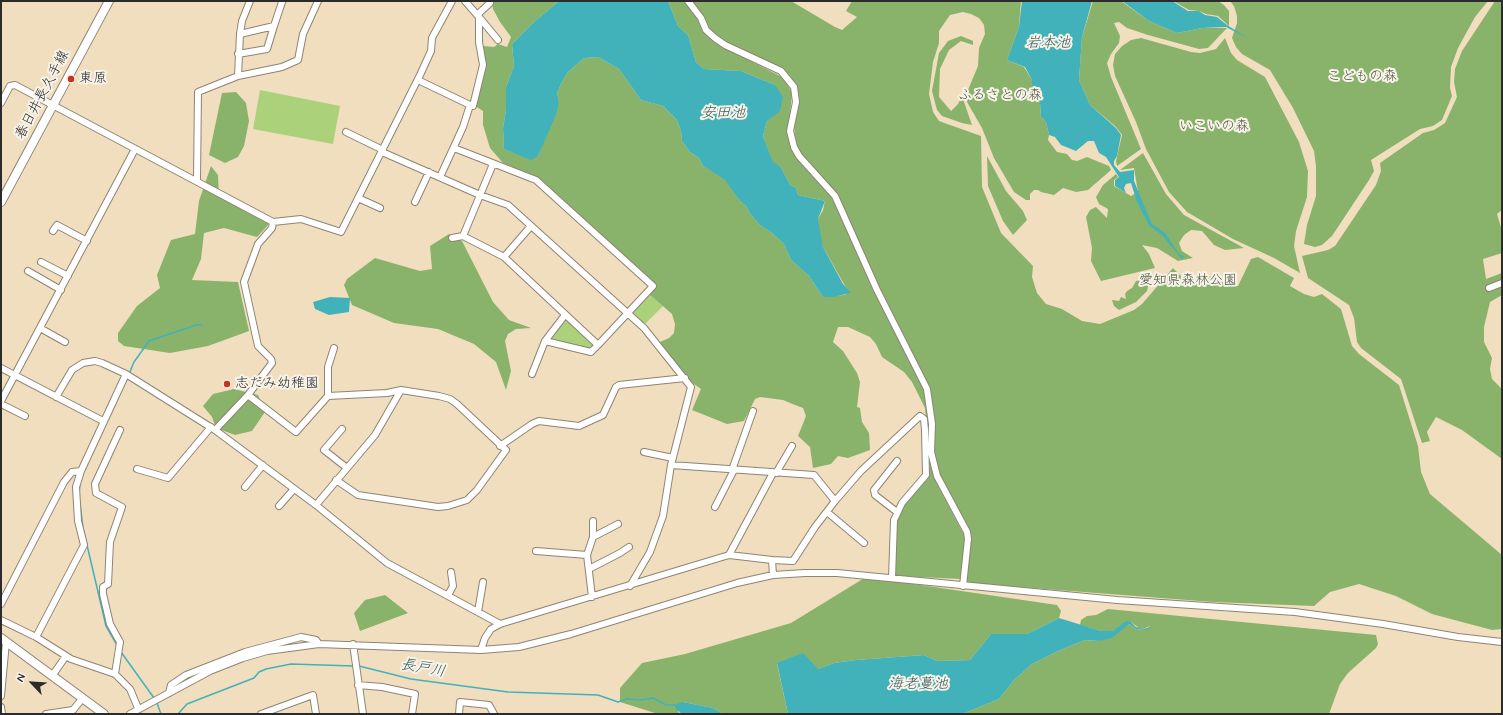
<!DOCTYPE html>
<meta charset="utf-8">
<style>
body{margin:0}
#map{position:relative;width:1503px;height:715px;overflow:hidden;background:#f1debf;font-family:Mynerve,sans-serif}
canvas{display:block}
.frame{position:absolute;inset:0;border:2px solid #2b2b2b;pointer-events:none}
.north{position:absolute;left:12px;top:663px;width:40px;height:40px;-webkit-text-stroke:3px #f7f3e8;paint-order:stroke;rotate:295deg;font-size:11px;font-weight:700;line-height:16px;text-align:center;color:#2b2b2b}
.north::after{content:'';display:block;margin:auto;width:14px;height:18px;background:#2b2b2b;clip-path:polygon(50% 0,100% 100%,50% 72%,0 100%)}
</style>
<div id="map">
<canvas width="1503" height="715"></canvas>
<div class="frame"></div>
<div class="north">N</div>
</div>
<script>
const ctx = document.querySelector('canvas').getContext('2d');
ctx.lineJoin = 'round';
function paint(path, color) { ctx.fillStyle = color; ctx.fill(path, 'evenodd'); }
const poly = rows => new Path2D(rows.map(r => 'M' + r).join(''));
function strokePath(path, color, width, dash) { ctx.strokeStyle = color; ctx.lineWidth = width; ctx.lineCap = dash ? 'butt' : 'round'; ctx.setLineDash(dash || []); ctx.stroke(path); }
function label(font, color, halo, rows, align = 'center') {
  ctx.font = font + ' Mynerve,"Klee One",sans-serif'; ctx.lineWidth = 4; ctx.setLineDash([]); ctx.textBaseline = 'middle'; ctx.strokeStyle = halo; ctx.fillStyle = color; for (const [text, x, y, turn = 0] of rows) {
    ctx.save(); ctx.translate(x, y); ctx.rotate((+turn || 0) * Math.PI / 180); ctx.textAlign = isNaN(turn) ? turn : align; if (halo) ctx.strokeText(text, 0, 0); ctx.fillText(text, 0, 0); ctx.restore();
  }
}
const green = poly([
 [260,90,340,106,333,144,253,129],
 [649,294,663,306,645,324,634,315,633,311],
 [564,321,568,321,594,344,592,348,549,341]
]);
const forest = poly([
 [492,1,559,1,534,22,512,44,514,66,506,87,506,110,503,128,504,149,515,153,538,156,559,101,557,93,561,84,568,72,584,58,598,57,619,69,641,100,663,106,677,120,681,131,682,141,690,152,699,158,703,166,726,180,740,201,746,206,751,215,761,226,772,233,784,244,791,260,809,276,823,297,844,295,849,293,823,247,819,233,818,219,823,210,825,201,798,195,796,188,790,185,781,167,773,163,763,136,767,121,775,113,775,85,741,71,704,69,696,62,688,35,678,26,668,1,685,1,712,39,719,45,784,78,792,93,788,136,790,143,793,150,829,192,844,220,867,274,926,392,930,420,928,443,925,408,912,382,904,372,882,357,876,344,870,337,848,327,838,327,833,342,843,351,857,373,860,382,857,407,860,408,862,422,869,433,870,450,848,458,838,456,831,464,813,468,810,447,798,436,806,416,803,408,795,405,783,400,760,397,755,399,744,421,727,424,692,410,701,389,677,372,666,361,660,351,660,342,669,338,674,333,675,324,672,314,649,294,657,285,537,177,503,163,490,148,483,125,483,111,475,106,485,66,482,49,483,46,494,47,498,44,507,47,511,37,500,22,493,9],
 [691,1,791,1,835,27,842,30,857,17,846,11,852,1,1021,1,1019,27,1007,60,1024,67,1032,80,1032,91,1040,103,1041,117,1046,122,1049,135,1048,140,1057,152,1067,154,1072,160,1077,161,1087,157,1109,166,1111,170,1088,190,1076,192,1063,188,1054,195,1041,192,1038,190,1034,190,1030,194,1030,200,1026,200,1014,192,994,158,982,128,967,102,968,90,978,66,979,48,985,34,984,25,979,18,971,14,963,12,950,15,939,31,939,43,933,62,929,94,933,112,939,121,981,136,982,187,1001,233,1033,266,1032,277,1037,293,1046,304,1062,309,1082,321,1100,324,1134,310,1142,304,1173,268,1183,278,1211,276,1230,286,1238,286,1251,259,1258,257,1294,278,1290,286,1304,294,1314,297,1322,294,1341,309,1352,346,1359,354,1399,385,1418,446,1421,472,1430,494,1502,555,1502,629,1492,630,1432,614,1396,596,1359,584,1330,592,1314,606,1213,602,967,583,967,565,971,536,968,526,944,487,932,451,934,426,929,389,858,243,838,195,801,156,796,144,794,126,797,92,782,69,717,37,710,30],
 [1093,1,1121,1,1149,21,1177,33,1202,28,1227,28,1208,48,1199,49,1148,35,1127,28,1119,22,1114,23,1120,36,1119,43,1111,54,1107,63,1111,77,1141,149,1117,166,1116,161,1122,135,1116,127,1090,105,1079,80,1082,37],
 [1173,1,1218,1,1224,5,1229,11,1229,26,1218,16,1206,14,1199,11,1189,10],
 [1230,1,1488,1,1475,17,1458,48,1451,67,1450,88,1452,96,1442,120,1433,126,1420,129,1371,160,1374,171,1369,180,1332,236,1322,245,1315,247,1304,244,1307,225,1316,196,1316,166,1314,151,1293,108,1270,70,1242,54,1236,47,1232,38,1237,23,1237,16,1234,6],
 [1495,1,1502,1,1502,210,1497,214,1502,231,1502,253,1483,259,1486,279,1502,273,1502,295,1490,302,1484,327,1484,342,1492,358,1490,369,1492,379,1502,389,1502,459,1462,430,1436,417,1427,432,1430,441,1422,443,1401,379,1361,348,1357,342,1354,318,1349,305,1308,278,1302,256,1328,250,1335,246,1376,185,1381,171,1380,163,1423,133,1434,130,1445,123,1457,97,1454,82,1455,69,1462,51],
 [961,36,973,41,973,45,961,41,949,50,940,69,939,97,951,111,958,104,966,88,964,102,972,125,962,123,942,116,937,110,932,91,939,53,948,41],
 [1141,38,1191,52,1200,53,1216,49,1225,38,1231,53,1237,60,1265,77,1299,142,1308,171,1307,197,1296,231,1294,246,1300,273,1274,258,1233,239,1187,212,1169,192,1146,149,1136,122,1115,76,1113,65,1115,54,1122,46,1131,40],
 [236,92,246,103,249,121,244,146,238,157,225,163,209,155,222,93],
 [1143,153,1166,194,1184,215,1244,248,1225,250,1214,245,1202,231,1191,230,1184,235,1179,243,1182,251,1193,258,1178,261,1157,248,1142,245,1149,254,1155,268,1101,281,1091,261,1092,248,1086,217,1090,210,1096,207,1107,218,1108,209,1099,204,1096,197,1103,185,1116,174,1118,177,1114,180,1114,186,1131,196,1138,192,1134,168,1120,170],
 [987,156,1006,191,1023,211,1027,220,1013,235,1003,221,988,186],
 [211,166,218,175,219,197,269,224,257,237,224,228,204,233,201,259,192,280,238,282,249,331,208,346,170,353,124,346,118,341,118,333,137,306,160,288,157,275,171,240,195,234,199,201],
 [449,234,462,241,493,302,509,320,531,328,516,329,508,334,505,341,511,371,506,390,496,362,474,344,438,329,394,323,352,305,344,285,347,279,375,258,420,271,432,269,430,246],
 [1151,274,1147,291,1136,302,1119,310,1114,306,1112,300,1119,301,1121,297,1126,299,1125,294,1127,291,1132,288,1136,281,1147,279],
 [234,389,258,395,265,412,252,431,235,435,216,428,212,417,203,406,213,394],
 [928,459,936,482,964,535,965,545,961,579,896,576,894,571,894,527,899,510,927,478],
 [866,577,1057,605,1061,611,1059,618,1027,634,991,634,970,660,937,661,924,655,856,660,834,663,818,669,777,664,788,714,723,714,713,708,683,702,678,712,682,714,658,714,620,702,620,688,642,663,685,654,791,623],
 [385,595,408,613,360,631,354,613,365,600],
 [1108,609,1376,635,1378,644,1376,648,1348,673,1340,684,1329,714,962,714,999,699,1014,680,1032,664,1058,651,1085,640,1099,641,1129,624,1136,629,1145,630,1150,626,1143,629,1139,628,1131,622,1113,631,1101,631,1080,625,1081,620,1087,616,1096,615]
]);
const water = poly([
 [559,1,668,1,678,26,688,35,696,62,704,69,741,71,775,85,783,97,780,111,767,121,763,136,773,162,781,167,790,185,796,188,798,195,825,201,818,219,823,247,843,284,851,293,833,297,823,297,809,276,791,260,784,244,772,233,761,226,751,215,746,206,740,201,725,180,703,166,699,158,690,152,682,141,681,131,677,120,663,106,641,100,619,69,598,57,584,58,568,72,561,84,557,93,559,101,556,115,538,156,531,160,504,149,503,128,506,110,506,87,514,66,512,44,534,22],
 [1022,1,1092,1,1082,37,1079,80,1090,105,1116,128,1121,135,1117,156,1114,161,1114,165,1120,172,1134,170,1134,181,1148,215,1152,224,1165,233,1179,254,1184,256,1182,259,1162,235,1149,225,1137,202,1131,183,1126,184,1124,188,1126,193,1115,186,1115,180,1119,177,1106,157,1099,153,1094,141,1088,141,1076,151,1061,145,1055,137,1049,135,1046,122,1041,117,1040,103,1032,91,1032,80,1025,67,1007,60,1019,27],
 [1122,1,1172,1,1188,11,1199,11,1205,15,1217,17,1227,25,1249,39,1226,27,1202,28,1177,33,1149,21],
 [330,297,350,298,349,312,329,315,315,309,313,302],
 [1059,618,1101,631,1113,631,1126,621,1131,622,1136,627,1143,629,1155,626,1145,630,1136,629,1129,624,1112,638,1099,641,1085,640,1058,651,1032,664,1014,680,999,699,962,714,788,714,777,663,803,653,818,669,834,663,856,660,924,655,937,661,970,660,991,634,1027,634],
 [683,702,713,708,723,714,682,714,676,709,674,705]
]);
const stream = poly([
 [129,374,134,362,149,341,196,325,202,325],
 [79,495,80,483],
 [80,503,83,528,106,626,117,645],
 [121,652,154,698],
 [359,666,411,679,508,692,598,695,618,702,627,699,641,700,653,698,666,705,674,705],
 [157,703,161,714],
 [178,714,187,704,254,678,259,672,266,669,291,664,353,666]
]);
const minor = poly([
 [688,1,701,18,706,30,715,38,725,45,781,71,794,87,796,102,790,131,794,147,799,156,835,196,877,290,927,389,932,424,931,452,937,476,967,532,968,539,963,586],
 [477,15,490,3,489,1],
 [479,17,498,40],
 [274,26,282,2],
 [238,54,267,49,274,26,240,34],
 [238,76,240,34,242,21,250,1],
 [418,80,470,105],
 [1,103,10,86,15,85,273,222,301,219,341,232,420,75,431,51,432,38,452,1],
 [346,132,383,150],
 [454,148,536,180,653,286,598,345,504,257,463,236,493,164],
 [382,152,480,195,508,205,644,328,691,387,671,465,663,516,650,552,630,586],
 [440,177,463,127,470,105,473,106,483,65,479,42,479,17,465,1],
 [197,180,198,92,238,76,282,67,298,60,303,34,318,1],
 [358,198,380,208],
 [415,202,429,172],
 [53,231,57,225,87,241],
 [452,238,463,236],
 [504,257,531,226],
 [41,262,68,276],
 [28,271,61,290],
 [1489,288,1502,283],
 [40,328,65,342],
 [545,341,591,352,598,345],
 [1,368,103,421],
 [532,374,545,341,565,315],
 [248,395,296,432,328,396,387,393,401,390,439,396,450,399,457,404,506,450,477,490,467,500,448,506,438,507,358,495,336,480],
 [328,396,328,367,334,348],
 [56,397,72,370,83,363,95,361,102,363,126,374],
 [1,401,135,149],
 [1,404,25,416],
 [342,429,324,450,347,468],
 [215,430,248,395,272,363,271,359,258,346,244,282,258,244,272,228,273,222],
 [500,446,532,424,539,421,579,426,603,415,616,387,619,385,685,378],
 [644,452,673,458],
 [671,465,814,475,835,501],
 [137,469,168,478,211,427],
 [732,470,753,411],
 [776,473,792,446],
 [245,487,263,465],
 [316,505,375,435,401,390],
 [279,506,294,489],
 [715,507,734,470],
 [827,512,864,543],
 [897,512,875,495,874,490,897,461],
 [593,537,618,524],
 [536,551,587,555],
 [729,555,773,473],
 [772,560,793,561,815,527,835,501,861,471,920,416,924,419,925,430,926,475,902,503,894,520,892,578],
 [589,569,620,553,629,547],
 [448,595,453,586,451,572],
 [592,597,587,555,593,537,593,521],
 [1,604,64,482,72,472,81,471],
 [478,612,483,582],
 [1,620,36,637,71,659,115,674,130,689,138,708],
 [36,637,84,545,78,521,76,487,81,471,126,374,215,430,316,505,387,563,500,624],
 [353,644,363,714],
 [481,650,485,638,491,629,500,624,729,555,772,560,773,575],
 [115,674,120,642,110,624,103,594,103,587,108,584,110,542,122,507,96,493,95,484,120,430],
 [52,676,66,656],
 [358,685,382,687,415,694,412,714],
 [169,693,171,685,186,675,245,652,301,637,316,640,319,644],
 [1,696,6,642],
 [1,707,2,714],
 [46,714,73,710,82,699],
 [130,714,210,671,243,658,267,651,319,644,481,650,519,647,571,634,737,583,773,575,805,573,837,573,1117,600,1295,612,1383,624,1458,637,1502,642],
 [261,714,313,695,316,714],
 [459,714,460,702,489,705,494,714]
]);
const major = poly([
 [1,202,109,1],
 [1,638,104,714]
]);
const markers = [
 [71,79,4,"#c8321e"],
 [227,384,4,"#c8321e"]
];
const parkNames = [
 ["こどもの森",1362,77],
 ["ふるさとの森",1000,96],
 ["いこいの森",1214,127],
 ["愛知県森林公園",1188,281]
];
const poiNames = [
 ["東原",79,79],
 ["志だみ幼稚園",235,384]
];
const streetNames = [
 ["春日井長久手線",43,95,-62]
];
const waterNames = [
 ["岩本池",1048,44],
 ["安田池",723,114],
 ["長戸川",423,669,10],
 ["海老蔓池",918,685]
];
paint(green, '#acd17b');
paint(forest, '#89b36b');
paint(water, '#41b2b9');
strokePath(stream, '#41b2b9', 1.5);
strokePath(minor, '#8e8475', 8);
strokePath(major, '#8e8475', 10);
strokePath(minor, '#fff', 6);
strokePath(major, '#fff', 8);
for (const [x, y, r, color] of markers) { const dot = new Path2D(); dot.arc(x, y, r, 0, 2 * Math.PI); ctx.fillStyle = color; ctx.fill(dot); strokePath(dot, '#f7f3e8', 1.5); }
label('14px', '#4b543f', '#f7f3e8', parkNames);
label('14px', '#2b2b2b', '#f7f3e8', poiNames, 'left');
label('14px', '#2b2b2b', '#f7f3e8', streetNames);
label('italic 15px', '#335a5d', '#f7f3e8', waterNames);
</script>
